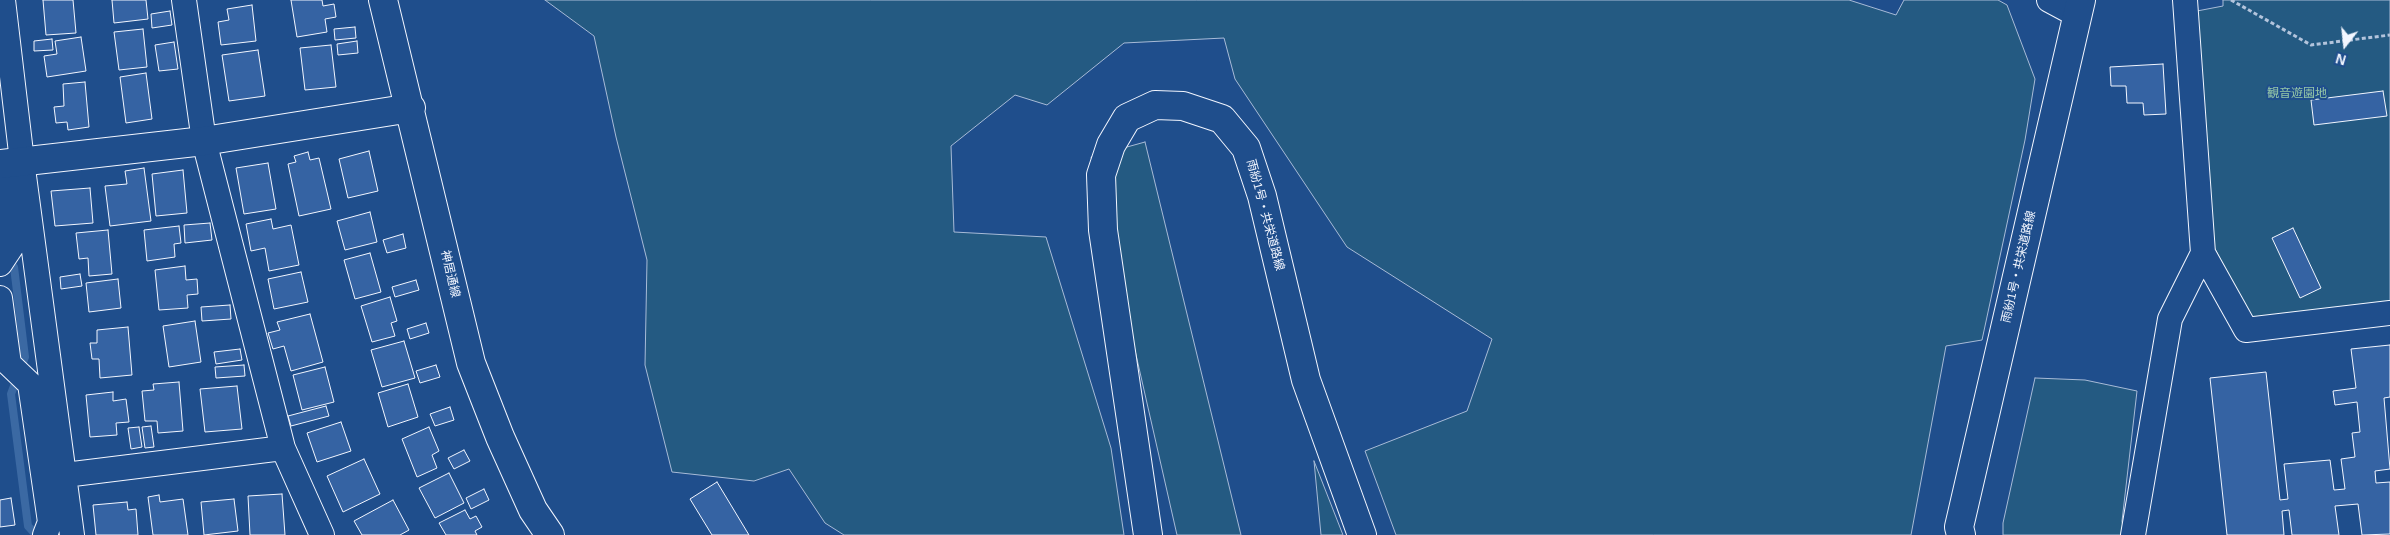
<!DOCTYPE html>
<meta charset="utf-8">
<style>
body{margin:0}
#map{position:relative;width:2390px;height:535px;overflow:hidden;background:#1f4e8c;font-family:Helvetica,sans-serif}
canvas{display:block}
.north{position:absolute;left:2320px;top:20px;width:50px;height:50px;-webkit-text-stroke:4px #1f4e8c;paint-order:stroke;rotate:196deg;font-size:14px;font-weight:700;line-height:20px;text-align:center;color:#f2f6ff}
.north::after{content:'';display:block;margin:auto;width:18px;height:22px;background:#f2f6ff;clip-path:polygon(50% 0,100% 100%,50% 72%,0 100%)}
</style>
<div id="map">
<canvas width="2390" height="535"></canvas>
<div class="north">N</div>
</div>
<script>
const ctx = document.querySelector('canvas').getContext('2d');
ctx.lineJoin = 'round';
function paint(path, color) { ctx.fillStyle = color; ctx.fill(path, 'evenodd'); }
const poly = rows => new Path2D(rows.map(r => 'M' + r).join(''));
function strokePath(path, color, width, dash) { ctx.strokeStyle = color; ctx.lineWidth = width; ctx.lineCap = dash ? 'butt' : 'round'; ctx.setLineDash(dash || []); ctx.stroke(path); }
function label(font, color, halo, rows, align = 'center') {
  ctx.font = font + ' Helvetica,"Noto Sans JP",sans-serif'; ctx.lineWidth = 4; ctx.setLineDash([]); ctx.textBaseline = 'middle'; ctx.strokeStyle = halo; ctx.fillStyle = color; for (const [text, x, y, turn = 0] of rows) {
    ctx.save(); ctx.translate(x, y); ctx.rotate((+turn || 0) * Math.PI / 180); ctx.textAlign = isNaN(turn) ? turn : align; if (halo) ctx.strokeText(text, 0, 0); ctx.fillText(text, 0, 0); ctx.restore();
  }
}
const green = poly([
 [545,0,1849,0,1896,15,1904,0,1998,0,2007,5,2035,79,2025,140,1982,340,1946,346,1911,535,1396,535,1365,451,1467,411,1492,339,1347,247,1235,79,1224,38,1124,43,1047,105,1015,95,951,146,954,232,1046,237,1111,448,1124,535,844,535,825,523,789,469,754,481,672,472,645,365,647,260,616,137,594,36,545,0],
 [2223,0,2390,0,2390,303,2251,320,2214,247,2197,11,2223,6,2223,0],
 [1145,142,1241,535,1177,535,1091,157,1145,142],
 [2035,378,2085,380,2137,391,2122,521,2124,535,2003,535,2003,523,2035,378],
 [1314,461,1343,535,1321,535,1314,461]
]);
const stream = poly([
 [5,260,14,267,25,357,11,394,28,526,36,535]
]);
const building = poly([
 [43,0,73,0,76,33,46,35,43,0],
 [112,0,146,0,148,19,114,23,112,0],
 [291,0,322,0,323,6,334,4,336,17,325,19,327,32,297,37,291,0],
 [252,5,256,41,221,45,218,22,229,20,227,9,252,5],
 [170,11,172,25,152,28,151,14,170,11],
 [355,27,356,38,335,40,334,29,355,27],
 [143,29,147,67,119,70,114,32,143,29],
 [81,37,86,71,47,77,44,56,57,54,55,41,81,37],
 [52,39,53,50,34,51,34,41,52,39],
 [357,41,358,53,338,55,337,44,357,41],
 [174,42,178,69,159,71,155,45,174,42],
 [331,45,336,87,305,90,300,48,331,45],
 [258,50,265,96,229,101,222,55,258,50],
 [2163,64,2166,114,2144,115,2143,103,2127,103,2126,86,2111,86,2110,67,2163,64],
 [146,73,152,119,126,123,120,77,146,73],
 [85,82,89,127,68,130,67,122,56,123,54,107,64,106,63,84,85,82],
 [2383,91,2387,116,2314,125,2311,100,2383,91],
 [369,151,378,191,348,198,339,159,369,151],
 [308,152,310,160,319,158,331,209,299,216,288,164,296,162,294,156,308,152],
 [268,163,276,209,244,214,236,168,268,163],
 [144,168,151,221,110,226,105,186,127,184,125,171,144,168],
 [183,170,187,213,156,216,152,174,183,170],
 [90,188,93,223,55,226,51,191,90,188],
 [370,212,377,242,345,250,337,221,370,212],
 [271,219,273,229,291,225,299,265,269,271,265,248,251,251,246,224,271,219],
 [210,223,212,240,185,243,184,225,210,223],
 [179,226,181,243,174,244,175,257,147,261,144,230,179,226],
 [2293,228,2321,288,2300,298,2272,238,2293,228],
 [108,230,112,274,89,276,88,258,79,259,76,233,108,230],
 [403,234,406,248,387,253,383,240,403,234],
 [370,253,381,292,355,299,344,260,370,253],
 [185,266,186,280,197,279,198,294,187,295,188,308,159,310,155,270,185,266],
 [301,272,308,302,274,309,268,279,301,272],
 [80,274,82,286,61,289,60,277,80,274],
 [118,279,121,308,89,312,86,283,118,279],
 [416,280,419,290,395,297,392,287,416,280],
 [390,297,397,321,391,323,395,336,372,342,361,306,390,297],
 [230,305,231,319,202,321,201,307,230,305],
 [310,314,323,362,291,371,284,346,273,349,268,333,280,330,277,322,310,314],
 [195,321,201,362,169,367,163,326,195,321],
 [426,323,429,333,410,339,407,329,426,323],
 [128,327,132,375,100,378,99,359,92,359,90,343,97,343,97,330,128,327],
 [404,341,415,378,382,387,371,350,404,341],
 [2390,345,2390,397,2384,398,2390,469,2375,471,2376,483,2390,482,2390,534,2362,535,2358,504,2335,506,2339,535,2292,535,2289,510,2282,511,2284,535,2227,535,2210,378,2266,372,2280,500,2288,499,2284,464,2330,460,2334,490,2345,489,2341,459,2355,457,2352,433,2360,432,2357,402,2335,405,2333,391,2356,388,2351,349,2390,345],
 [240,349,242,360,216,364,214,352,240,349],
 [244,365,245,376,216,378,215,367,244,365],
 [436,365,440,377,420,383,416,371,436,365],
 [325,367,334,402,302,410,293,375,325,367],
 [179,382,183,431,158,433,157,421,145,421,142,391,154,390,153,384,179,382],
 [408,384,418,417,388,427,378,393,408,384],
 [237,386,242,429,205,432,200,389,237,386],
 [113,392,113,401,126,399,129,422,116,423,117,435,90,437,86,395,113,392],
 [326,406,329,416,291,426,288,416,326,406],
 [450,407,454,420,435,426,430,414,450,407],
 [341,422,351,451,317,462,307,433,341,422],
 [151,426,154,447,145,448,142,427,151,426],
 [139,427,142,447,131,449,128,428,139,427],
 [429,427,439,451,432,455,437,468,417,477,402,439,429,427],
 [464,450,470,461,454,469,448,458,464,450],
 [364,459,380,494,343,512,327,476,364,459],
 [449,473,464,503,435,518,419,488,449,473],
 [717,482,749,535,712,535,690,499,717,482],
 [484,489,489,500,471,509,466,498,484,489],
 [282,494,285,535,250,535,248,496,282,494],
 [159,495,160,502,183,499,188,535,153,535,148,497,159,495],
 [11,498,15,525,0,527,0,500,11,498],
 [234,499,238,531,204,535,201,502,234,499],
 [393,500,409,530,400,535,362,535,354,521,393,500],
 [127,502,128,510,136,509,138,535,96,535,93,505,127,502],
 [465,510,470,519,476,516,482,527,475,531,477,535,446,535,439,523,465,510]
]);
const path = poly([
 [2231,0,2311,45,2390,35]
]);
const street = poly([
 [3,0,22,161,72,535],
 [184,0,204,141,283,448,322,535],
 [2049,0,2077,15],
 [2185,0,2203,253,2246,330,2390,313],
 [0,175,12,246,0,264],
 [0,298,9,364,30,384,50,522,45,535],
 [65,475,283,448],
 [2133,535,2170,319,2203,253]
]);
const secondary = poly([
 [383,0,471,363,500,437,533,510,550,535],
 [0,164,204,141,411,108],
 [1148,535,1103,230,1101,175,1111,145,1127,118,1155,105,1183,106,1222,119,1246,148,1262,196,1306,380,1362,535],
 [1961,535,1959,527,2081,0]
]);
const parkNames = [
 ["観音遊園地",2297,94]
];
const streetNames = [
 ["雨紛1号・共栄道路線",1265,215,75],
 ["雨紛1号・共栄道路線",2019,267,-77],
 ["神居通線",450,274,77]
];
paint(green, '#245a82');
strokePath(green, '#a8bbd7', 1);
strokePath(stream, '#3b69a3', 8);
paint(building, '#3563a3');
strokePath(building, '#f2f6ff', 1);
strokePath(street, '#f2f6ff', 26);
strokePath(secondary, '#f2f6ff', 30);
strokePath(path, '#b3c4dc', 3, [4, 2.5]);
strokePath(street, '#1f4e8c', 24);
strokePath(secondary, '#1f4e8c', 28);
label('12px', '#97c8a6', '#1f4e8c', parkNames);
label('12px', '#f2f6ff', '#1f4e8c', streetNames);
</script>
